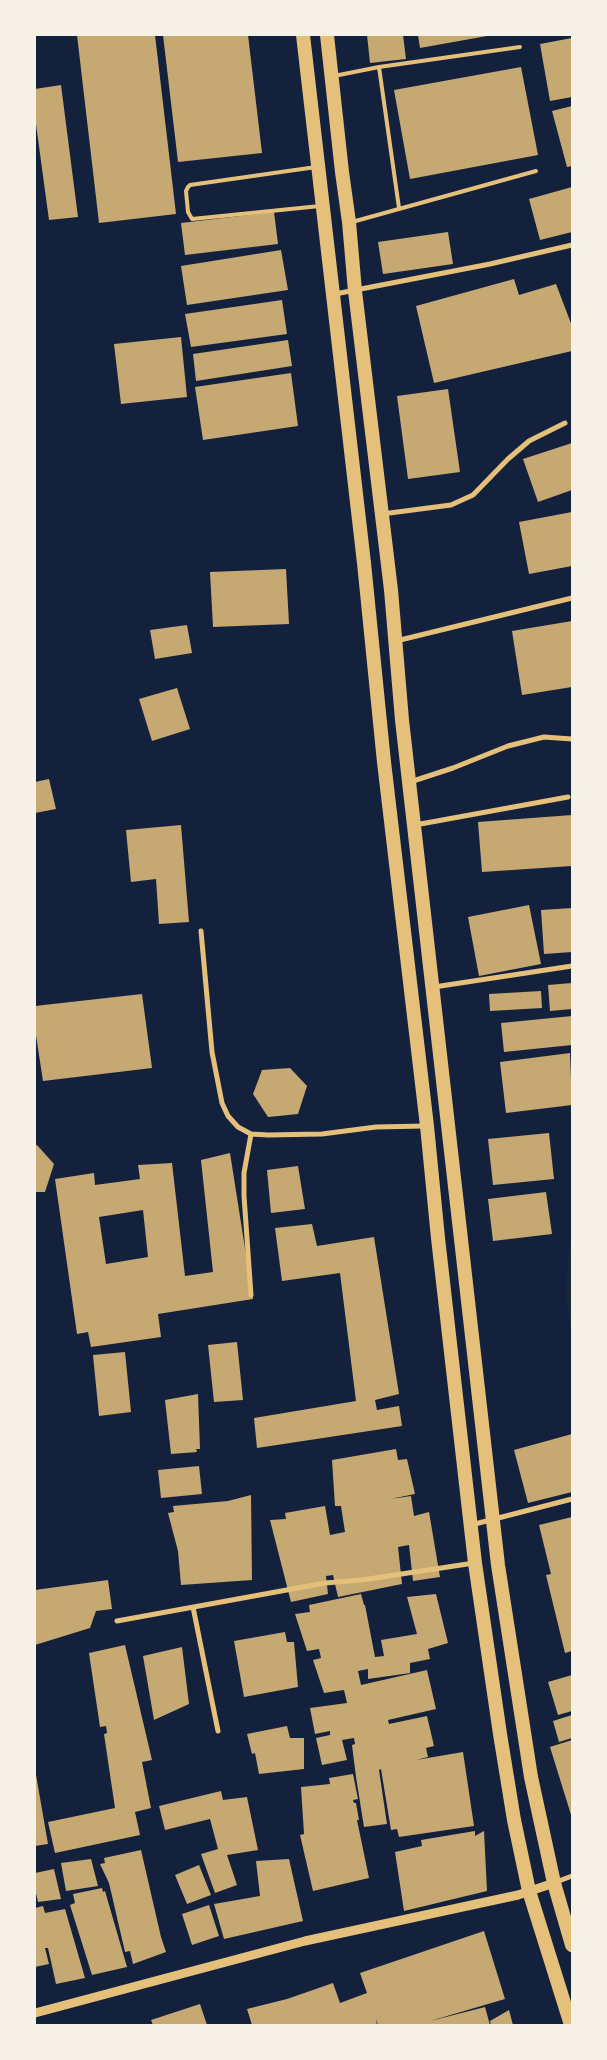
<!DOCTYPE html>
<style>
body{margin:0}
#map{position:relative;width:607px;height:2060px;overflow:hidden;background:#14213d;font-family:Poppins,sans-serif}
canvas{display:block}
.frame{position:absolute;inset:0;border:36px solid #f6f1e7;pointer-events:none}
</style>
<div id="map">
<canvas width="607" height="2060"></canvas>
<div class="frame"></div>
</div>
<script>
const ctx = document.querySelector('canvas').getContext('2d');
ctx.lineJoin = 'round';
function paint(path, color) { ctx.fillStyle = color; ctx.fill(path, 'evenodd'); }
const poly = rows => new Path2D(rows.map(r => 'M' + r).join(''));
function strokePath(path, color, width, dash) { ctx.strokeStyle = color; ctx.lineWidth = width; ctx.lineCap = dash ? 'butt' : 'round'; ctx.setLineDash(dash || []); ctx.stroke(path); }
const green = poly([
 [572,1236,572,1339,566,1297,568,1254]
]);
const building = poly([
 [77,35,155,35,176,214,99,223],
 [163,35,248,35,262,153,178,162],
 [367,35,403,35,406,59,370,63],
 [418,35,486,35,487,36,420,48],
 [572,38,572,97,550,101,540,44],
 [521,67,538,155,410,179,394,90],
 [61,85,78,217,49,220,35,117,35,89],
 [572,106,572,166,567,167,552,111],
 [572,187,572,232,540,240,529,199],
 [274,212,278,244,185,255,181,223],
 [448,232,453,264,383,274,378,242],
 [281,250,288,290,187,305,181,266],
 [514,279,519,295,556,284,572,326,572,351,434,383,416,306],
 [282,300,287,334,191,347,185,314],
 [181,337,187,397,121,404,114,344],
 [288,340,292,366,196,381,193,354],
 [291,373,298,426,203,440,195,387],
 [448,389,460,472,408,479,397,396],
 [572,443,572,490,538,502,523,459],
 [572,512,572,566,529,574,519,522],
 [286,569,289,624,213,627,210,572],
 [572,621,572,687,522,695,512,631],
 [187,625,192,653,155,659,150,630],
 [177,688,190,729,152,741,139,699],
 [49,779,56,809,35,813,35,782],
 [572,815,572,866,482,872,478,822],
 [181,825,189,922,159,924,156,879,131,882,126,830],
 [529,905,541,964,479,976,468,917],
 [572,908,572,952,544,954,541,910],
 [572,983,572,1009,550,1011,548,985],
 [541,991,542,1008,490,1011,489,994],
 [142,994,152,1068,43,1081,35,1029,35,1006],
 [572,1016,572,1045,504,1052,501,1023],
 [570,1053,572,1105,506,1113,500,1062],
 [290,1068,307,1086,298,1114,268,1117,253,1094,262,1070],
 [549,1133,554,1179,493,1185,488,1139],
 [37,1145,54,1164,45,1192,35,1192,35,1146],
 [230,1153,253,1299,158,1314,161,1337,91,1347,88,1332,77,1334,55,1179,94,1173,95,1185,140,1179,138,1165,172,1163,185,1276,213,1272,201,1160],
 [143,1210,148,1257,106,1264,99,1217],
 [298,1166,305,1209,271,1213,267,1170],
 [546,1192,552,1234,493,1241,488,1199],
 [312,1224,317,1246,374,1237,399,1394,375,1400,377,1410,399,1406,402,1426,257,1448,254,1418,356,1401,340,1273,282,1281,275,1228],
 [237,1342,243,1400,214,1402,208,1345],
 [125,1352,131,1412,99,1416,93,1355],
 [198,1394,200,1449,196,1449,197,1452,171,1454,165,1400],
 [572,1434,572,1492,528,1503,514,1450],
 [396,1449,398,1460,407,1459,415,1494,390,1499,411,1496,414,1516,429,1512,440,1577,413,1581,409,1545,398,1547,402,1584,338,1597,333,1575,326,1576,328,1594,291,1602,270,1520,286,1519,285,1513,325,1506,330,1535,345,1532,341,1506,335,1506,332,1460],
 [199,1466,202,1494,161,1498,158,1470],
 [251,1495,252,1580,181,1585,178,1551,168,1513,174,1512,173,1506,228,1501],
 [572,1517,572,1651,565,1653,546,1575,551,1574,539,1525],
 [108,1580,112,1609,96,1611,90,1628,35,1645,35,1590],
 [361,1594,364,1605,365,1605,375,1657,384,1656,381,1640,417,1634,407,1597,436,1594,448,1643,428,1649,430,1659,410,1663,410,1673,368,1679,368,1669,358,1671,361,1685,427,1670,436,1709,388,1720,389,1724,427,1716,434,1746,426,1748,428,1757,416,1760,463,1752,474,1826,399,1837,397,1829,391,1830,381,1769,379,1770,387,1824,364,1827,356,1777,352,1745,355,1744,354,1738,342,1740,347,1760,322,1765,316,1738,330,1735,330,1731,315,1734,310,1708,347,1703,344,1690,324,1693,313,1660,321,1658,319,1649,307,1651,295,1614,310,1612,309,1605],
 [285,1632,287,1642,294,1642,298,1687,244,1697,234,1641],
 [125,1645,152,1760,142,1762,151,1808,135,1812,140,1835,55,1853,48,1822,115,1808,104,1734,107,1733,106,1726,100,1727,89,1653],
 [182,1647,189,1704,154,1720,143,1656],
 [572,1675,572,1711,558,1715,548,1682],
 [572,1715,572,1738,559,1742,553,1721],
 [287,1726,290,1738,304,1738,304,1769,259,1774,255,1753,252,1754,247,1734],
 [572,1740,572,1818,550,1747],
 [35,1769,48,1844,35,1846],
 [353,1774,358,1799,353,1800,354,1803,356,1803,359,1820,357,1820,369,1878,313,1891,300,1835,304,1834,301,1787,330,1784,329,1778],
 [221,1791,223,1800,247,1797,258,1850,227,1855,237,1885,215,1893,201,1854,218,1849,210,1819,165,1830,159,1806],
 [475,1831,475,1836,484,1831,487,1891,404,1911,395,1852,422,1846,421,1840],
 [141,1850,161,1937,166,1952,133,1964,130,1951,125,1952,109,1883,100,1864,105,1863,104,1858],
 [91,1859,98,1886,66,1891,61,1863],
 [289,1859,303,1921,224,1939,214,1904,260,1896,256,1861],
 [199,1865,211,1895,187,1904,175,1875],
 [54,1869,61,1899,38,1902,35,1889,35,1873],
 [102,1888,103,1892,105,1891,127,1967,92,1975,70,1905,75,1903,73,1894],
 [209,1905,219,1936,192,1945,182,1914],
 [43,1906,45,1913,65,1909,85,1978,56,1984,48,1948,45,1948,49,1964,35,1967,35,1908],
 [484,1931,505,1999,430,2021,485,2007,490,2025,378,2025,376,2019,377,2025,252,2025,247,2009,287,1999,333,1983,340,2003,367,1993,360,1973],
 [200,2004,207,2025,153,2025,151,2020],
 [509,2010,513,2025,491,2025,490,2021]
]);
const service = poly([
 [379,67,399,208],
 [334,76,379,67,520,47],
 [316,167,190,185,188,187,186,191,188,212,192,219,320,206],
 [352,222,536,171]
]);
const minor = poly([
 [335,294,490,264,572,245],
 [382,514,451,505,473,495,508,459,529,441,565,423],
 [396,641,572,598],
 [410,782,453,768,508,746,544,737,572,739],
 [415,825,568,797],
 [201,931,212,1052,222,1103,228,1116,238,1127,251,1134,268,1135,322,1134,376,1127,425,1126],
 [434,987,572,966],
 [251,1134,244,1173,244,1196,251,1295],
 [471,1525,572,1499],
 [193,1607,218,1731],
 [117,1621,325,1583,362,1580,474,1563],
 [556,1882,572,1876]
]);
const tertiary = poly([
 [35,2013,305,1941,518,1895,554,1883]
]);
const trunk = poly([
 [303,35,364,563,384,762,427,1126,438,1238,475,1563,500,1734,514,1820,529,1891,571,2025],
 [327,35,342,172,349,222,355,291,391,590,402,720,498,1565,531,1777,554,1883,572,1945]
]);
paint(green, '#1d2539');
paint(building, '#c6a872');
strokePath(service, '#e5c07b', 4);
strokePath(minor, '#e5c07b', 5);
strokePath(tertiary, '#e5c07b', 9);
strokePath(trunk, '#e5c07b', 14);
</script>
